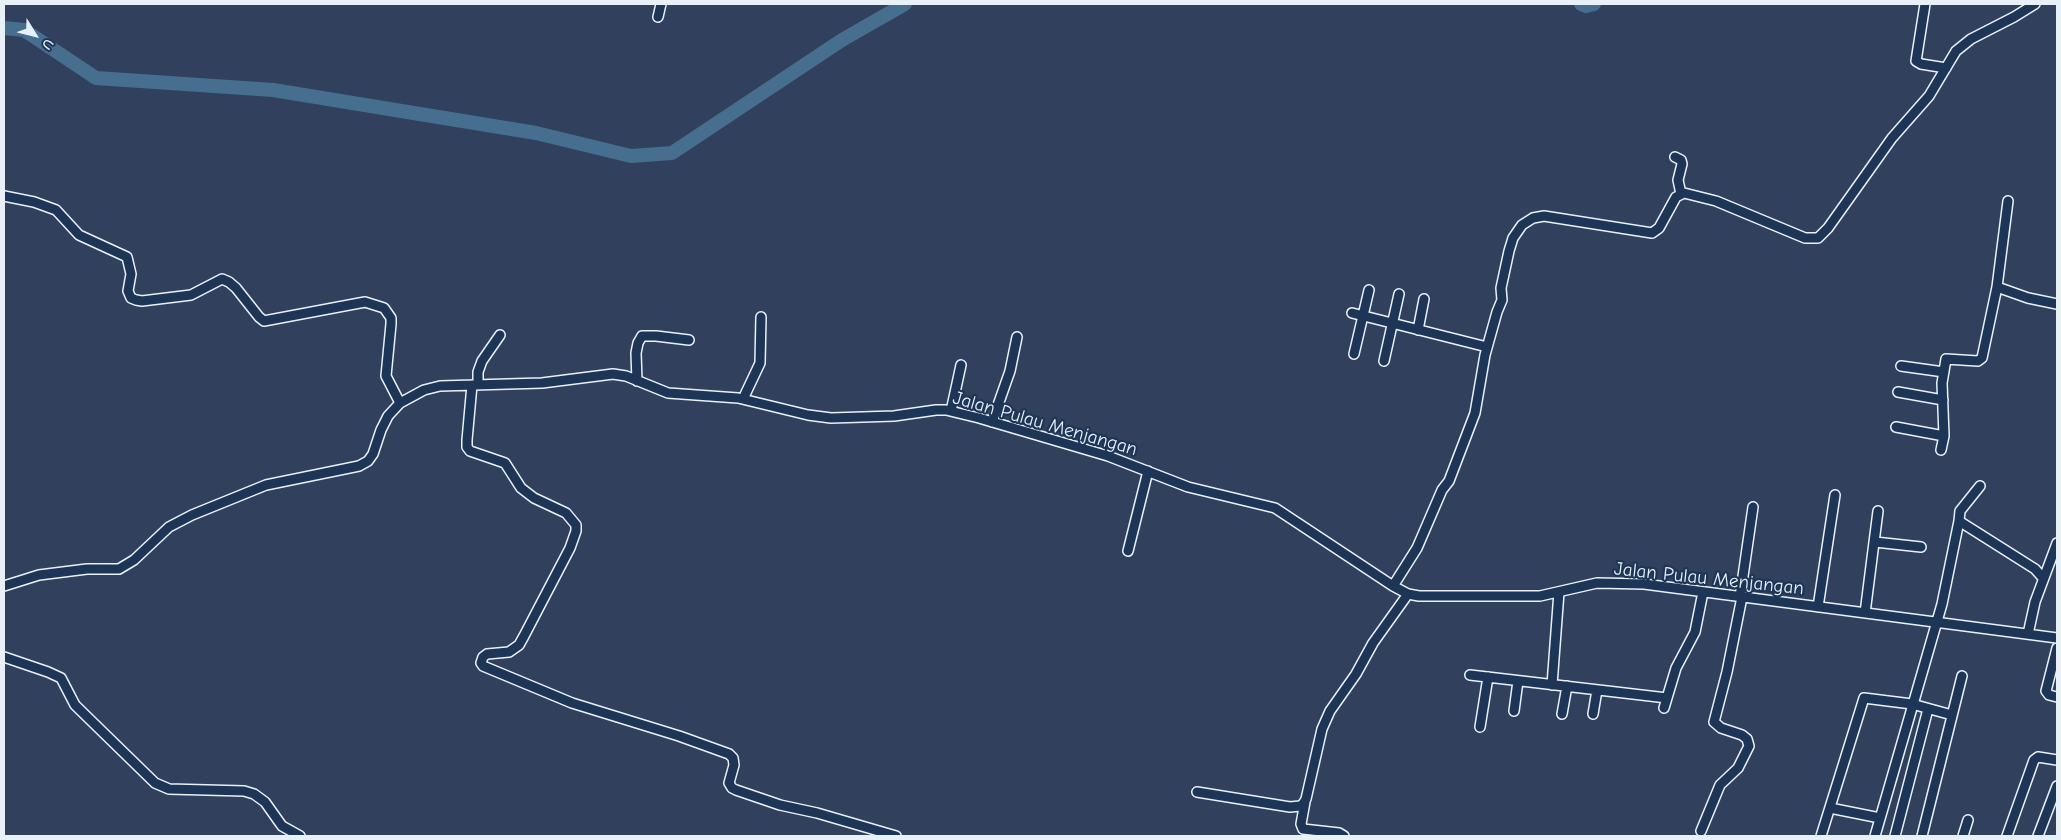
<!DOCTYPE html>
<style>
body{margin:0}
#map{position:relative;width:2061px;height:840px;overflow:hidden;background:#31415d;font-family:"Comic Neue",sans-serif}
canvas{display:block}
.frame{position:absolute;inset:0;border:5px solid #e8f1f8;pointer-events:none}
.north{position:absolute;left:10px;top:10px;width:50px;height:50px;-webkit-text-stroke:4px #1d3557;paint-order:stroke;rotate:126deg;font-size:14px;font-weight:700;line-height:20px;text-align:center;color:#e8f1f8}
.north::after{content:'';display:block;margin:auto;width:18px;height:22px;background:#e8f1f8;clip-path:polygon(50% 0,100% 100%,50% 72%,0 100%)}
</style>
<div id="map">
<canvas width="2061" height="840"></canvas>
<div class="frame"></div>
<div class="north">U</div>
</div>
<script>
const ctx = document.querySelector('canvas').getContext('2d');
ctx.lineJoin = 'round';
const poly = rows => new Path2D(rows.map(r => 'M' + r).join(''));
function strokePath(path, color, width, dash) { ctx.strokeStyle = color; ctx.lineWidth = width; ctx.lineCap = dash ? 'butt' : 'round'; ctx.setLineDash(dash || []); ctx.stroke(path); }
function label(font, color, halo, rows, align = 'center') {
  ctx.font = font + ' "Comic Neue",sans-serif'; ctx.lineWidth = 4.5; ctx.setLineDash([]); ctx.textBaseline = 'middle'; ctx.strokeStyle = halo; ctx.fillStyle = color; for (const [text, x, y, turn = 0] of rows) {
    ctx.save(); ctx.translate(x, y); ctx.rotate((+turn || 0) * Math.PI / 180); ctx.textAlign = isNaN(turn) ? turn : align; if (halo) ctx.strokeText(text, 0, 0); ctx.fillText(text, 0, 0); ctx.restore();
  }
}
const river = poly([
 [1581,4,1586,6,1594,4],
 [4,28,24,30,96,78,273,90,536,133,631,156,672,153,842,40,905,4]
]);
const minor = poly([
 [1925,4,1916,61,1921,64,1946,68],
 [658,17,661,4],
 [1675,157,1681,160,1682,164,1678,180,1681,194],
 [4,196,34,202,56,210,79,235,127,257,131,274,128,291,131,298,136,300,142,301,191,295,222,279,229,282,236,288,259,317,264,321,365,302,384,308,391,318,391,324,386,376,400,403],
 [1997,287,2028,298,2057,304],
 [1352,313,1487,347],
 [1418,330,1424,299],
 [1354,354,1369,290],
 [1384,361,1399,294],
 [1901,366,1944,372],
 [637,381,636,353,638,343,642,336,656,336,689,340],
 [472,385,467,440,467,447,470,451,505,463,521,488,534,498,566,513,576,525,576,531,570,548,524,636,519,645,509,652,487,654,483,657,481,663,483,666,572,703,679,736,729,754,733,758,734,765,729,783,732,788,736,790,780,805,817,813,896,836],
 [478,385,478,372,482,361,500,335],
 [1898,392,1943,400],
 [743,399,760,363,761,317],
 [951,411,961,365],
 [992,422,1010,371,1017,337],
 [1896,427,1944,436],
 [1941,450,1944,436,1942,383,1946,359,1978,361,1982,358,1997,287,2008,201],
 [1980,486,1960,511,1959,521,2035,569,2043,578],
 [1875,542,1921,547],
 [1128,551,1148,471],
 [4,586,39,575,87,569,119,569,134,560,169,527,192,515,266,485,359,466,368,461,373,454,381,430,388,416,400,403,424,390,440,386,542,383,613,374,626,376,668,393,738,398,808,415,831,418,894,416,936,410,946,410,979,418,1108,456,1188,487,1275,508,1393,586,1408,594,1419,596,1540,596,1597,583,1644,584,2057,638],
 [1393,586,1417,548,1442,490,1449,481,1475,413,1485,355,1497,312,1502,300,1501,288,1509,251,1513,238,1522,225,1533,218,1544,216,1652,233,1659,228,1676,197,1684,193,1716,201,1805,238,1818,238,1828,228,1892,138,1929,96,1956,51,1971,39,2014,17,2035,4],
 [1740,597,1753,507],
 [1818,607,1835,495],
 [1865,613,1878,511],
 [2028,634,2035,602,2057,543],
 [2057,648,2046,691,2049,695,2057,697],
 [4,657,48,672,61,678,75,705,155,783,169,789,244,791,254,794,265,802,282,826,300,836],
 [1470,675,1667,698],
 [1552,685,1559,592],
 [1664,708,1676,668,1695,632,1703,592],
 [1514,711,1518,681],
 [1562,714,1567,686],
 [1593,714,1597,690],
 [1480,727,1488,677],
 [1197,792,1290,807,1300,806,1303,804,1306,799,1322,729,1330,711,1356,674,1373,643,1408,594],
 [1305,802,1301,824,1303,829,1339,833,1344,836],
 [1830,808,1880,818],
 [1701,831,1720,785,1738,768,1749,746,1747,739,1742,735,1721,728,1714,722,1727,672,1742,597],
 [1821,836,1864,698,1912,704,1952,715],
 [1875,836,1942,604,1959,521],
 [1895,836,1928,709],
 [1922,836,1962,676],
 [1963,836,1968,820],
 [2007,836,2034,760,2038,757,2057,760],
 [2038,836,2057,786]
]);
const streetNames = [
 ["Jalan Pulau Menjangan",1045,424,16],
 ["Jalan Pulau Menjangan",1709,579,6]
];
strokePath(river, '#466e8e', 14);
strokePath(minor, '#e8f1f8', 12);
strokePath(minor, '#1d3557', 9);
label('19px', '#e8f1f8', '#1d3557', streetNames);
</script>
